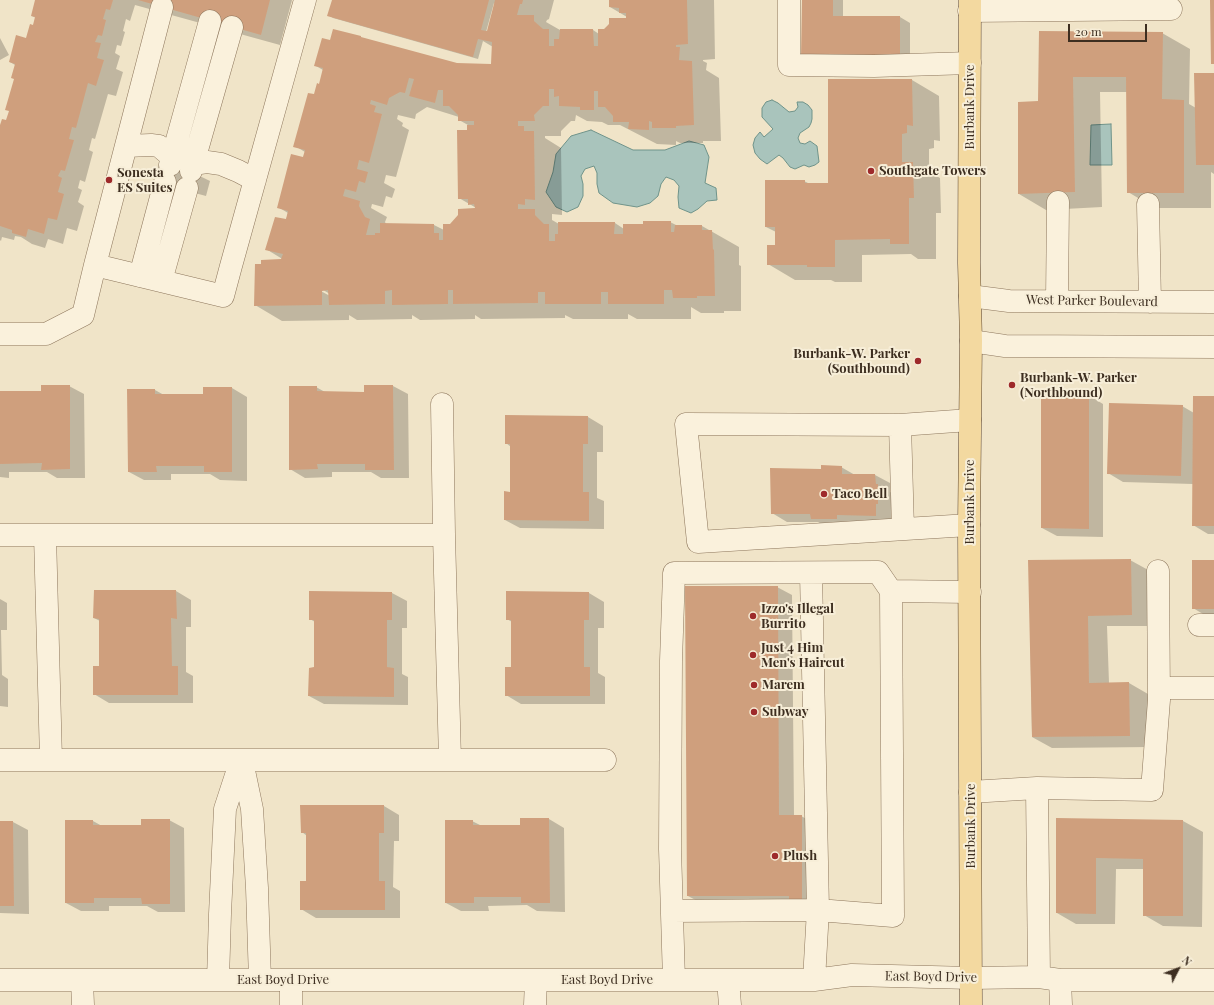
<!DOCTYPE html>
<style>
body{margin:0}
#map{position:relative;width:1214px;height:1005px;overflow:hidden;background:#f0e4c8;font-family:"Playfair Display",serif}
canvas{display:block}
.north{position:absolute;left:1158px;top:949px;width:40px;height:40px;-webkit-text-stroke:3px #f7eed8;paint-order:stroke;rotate:48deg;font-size:11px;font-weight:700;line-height:16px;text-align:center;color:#3d2e20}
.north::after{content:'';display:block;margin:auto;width:14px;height:18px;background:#3d2e20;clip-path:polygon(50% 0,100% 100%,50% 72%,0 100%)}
.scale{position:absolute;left:1068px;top:24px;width:79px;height:18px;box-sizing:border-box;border:2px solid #3d2e20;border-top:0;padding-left:5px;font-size:12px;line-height:14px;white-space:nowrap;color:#3d2e20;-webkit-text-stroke:3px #f7eed8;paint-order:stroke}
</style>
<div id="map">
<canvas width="1214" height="1005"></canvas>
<div class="north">N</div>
<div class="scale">20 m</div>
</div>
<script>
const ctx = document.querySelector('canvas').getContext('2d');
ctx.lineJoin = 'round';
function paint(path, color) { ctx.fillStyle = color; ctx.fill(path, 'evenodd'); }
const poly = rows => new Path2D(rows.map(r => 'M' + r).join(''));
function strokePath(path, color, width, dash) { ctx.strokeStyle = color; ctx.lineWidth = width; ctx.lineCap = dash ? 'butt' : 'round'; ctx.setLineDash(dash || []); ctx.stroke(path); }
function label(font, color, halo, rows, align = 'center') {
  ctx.font = font + ' "Playfair Display",serif'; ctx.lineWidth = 4; ctx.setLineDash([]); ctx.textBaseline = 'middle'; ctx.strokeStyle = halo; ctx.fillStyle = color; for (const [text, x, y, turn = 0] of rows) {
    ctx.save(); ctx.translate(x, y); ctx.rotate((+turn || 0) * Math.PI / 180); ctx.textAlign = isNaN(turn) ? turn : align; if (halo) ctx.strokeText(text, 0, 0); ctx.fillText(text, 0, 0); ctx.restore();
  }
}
const water = poly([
 [772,100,778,103,789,112,795,111,798,107,797,102,803,102,808,105,812,110,812,119,811,123,809,127,800,133,798,138,800,143,805,144,810,141,817,146,819,162,815,165,809,167,804,165,795,169,790,167,783,158,779,155,767,164,760,159,755,153,753,145,755,138,760,132,764,137,773,129,762,117,762,108,766,102,772,100],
 [1111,124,1112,165,1090,165,1091,125,1111,124],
 [591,130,633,150,665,150,689,141,704,145,709,157,705,183,716,188,717,200,707,201,698,209,691,213,679,208,678,197,679,186,674,180,666,177,661,184,658,196,650,203,637,207,613,203,599,193,597,184,597,173,594,166,585,169,581,176,583,184,583,196,578,207,567,212,556,207,546,192,553,172,556,154,571,136,591,130]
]);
const shadow = poly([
 [36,0,292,0,280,45,135,5,130,21,126,19,123,31,125,32,121,46,117,45,115,53,120,56,116,69,123,72,116,96,108,94,95,139,92,138,89,150,93,152,85,182,80,180,78,188,82,190,78,202,84,206,77,231,67,228,63,244,48,239,45,248,32,244,21,237,15,236,14,240,2,237,1,241,0,240,0,129,6,122,10,111,15,80,15,65,10,62,27,39,33,26,36,18,32,16],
 [333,0,554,0,549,19,547,20,546,22,560,30,593,30,599,34,627,19,627,17,610,7,610,0,714,0,715,59,703,60,703,61,707,63,706,70,719,78,721,141,703,141,703,143,680,143,676,141,676,145,657,144,620,125,608,125,602,122,587,121,576,115,575,121,571,121,561,131,561,136,545,136,545,138,561,148,562,215,552,214,552,220,559,224,615,223,624,229,670,222,678,226,702,226,739,247,739,265,741,266,741,311,724,311,724,313,701,313,691,307,691,319,637,319,628,314,628,319,573,319,565,315,565,318,481,319,475,315,475,319,420,320,412,315,412,319,357,320,349,315,349,320,282,321,255,305,284,260,266,249,286,220,288,213,278,207,303,158,305,152,295,146,320,85,323,70,316,66,331,41,366,40,457,64,492,65,493,47,483,41,478,59,333,18,329,15],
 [494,3,496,3,488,32,486,32],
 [427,107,459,117,459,120,468,125,468,131,459,198,478,209,450,225,444,230,434,225,386,224,385,222,387,217,371,208,372,204,383,207,386,196,392,198,395,189,384,183,386,175,396,177,409,130,402,126,403,123,397,119,398,115,415,119,416,114],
 [318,287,330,294,330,296,317,289],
 [803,0,843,0,843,17,900,17,910,23,910,62],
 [1040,32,1162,33,1190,49,1189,104,1196,108,1214,74,1214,174,1211,172,1211,208,1155,208,1128,192,1127,92,1100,92,1102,207,1046,210,1019,194,1039,102],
 [0,38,9,55,0,60],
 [829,80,912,80,939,96,940,141,934,140,934,148,929,149,929,172,940,178,941,213,936,213,936,259,918,259,911,254,862,255,862,282,835,282,831,280,795,280,768,264,776,246,776,232,766,227,804,181,810,184,829,184],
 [159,164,176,168,177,165,210,181,206,196,165,185,155,179],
 [69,386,84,394,85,478,57,478,47,472,9,472,9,478,0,477,0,391,42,392],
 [365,386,393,386,408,394,409,478,381,478,371,472,332,472,332,477,305,478,290,469,316,387,325,392,365,393],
 [232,388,247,397,247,481,220,480,210,474,171,474,171,480,144,480,129,472,128,390,155,390,164,395,204,395],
 [1088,395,1103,404,1103,537,1057,536,1042,528],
 [1214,397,1214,534,1208,534,1193,525,1193,484,1123,482,1108,473,1182,406,1194,413],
 [588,417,603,426,603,452,597,452,597,498,604,501,604,529,520,528,505,520,511,493,511,447,506,443],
 [841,467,855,475,875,475,890,483,890,492,893,493,893,512,891,512,891,524,827,527,818,522,787,522,772,513,822,470],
 [1130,560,1150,571,1151,626,1107,626,1109,683,1129,683,1148,694,1150,747,1052,748,1032,737,1029,561],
 [1214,561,1214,617,1208,617,1193,608],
 [777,587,792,595,794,816,801,816,816,824,817,910,703,904,688,896],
 [95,591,176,591,191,600,191,627,186,627,186,672,193,676,193,703,109,703,94,694,100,667,100,621,94,618],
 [392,593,407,601,407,628,402,628,402,674,408,677,408,705,324,704,309,696,315,668,315,622,310,619],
 [589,593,604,602,604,628,598,628,598,673,605,677,605,704,521,704,506,695,512,668,512,622,507,619],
 [0,599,7,603,7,630,1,630,2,675,8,679,8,707,0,706],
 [384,806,399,815,399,841,394,841,393,887,400,891,400,918,316,918,301,909,307,882,307,836,302,832],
 [549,819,564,828,565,912,537,911,527,905,488,906,489,911,461,911,446,903,472,821,482,826,521,826],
 [1057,819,1183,821,1203,832,1202,927,1163,926,1144,915,1144,869,1116,869,1115,924,1076,924,1057,913],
 [169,820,184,828,185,912,158,912,147,906,109,906,109,911,81,911,66,903,93,821,102,826,142,826],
 [0,822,13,822,28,830,29,914,0,913]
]);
const building = poly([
 [35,0,113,0,110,10,106,9,103,19,106,20,102,36,98,35,95,42,101,43,97,58,104,60,96,86,88,83,76,128,72,127,69,139,74,140,65,171,61,170,58,176,62,178,58,192,64,194,57,220,48,218,44,234,28,229,26,237,12,233,12,230,0,226,0,125,2,119,6,120,9,111,5,110,14,79,11,78,15,64,9,62,16,35,26,38,30,24,33,25,35,17,31,16],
 [138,0,270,0,261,35],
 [332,0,489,0,481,30,487,31,495,0,523,0,522,4,520,4,517,15,534,15,534,21,543,29,549,29,549,46,554,46,554,39,559,39,560,29,593,29,594,46,598,46,598,29,604,29,609,24,609,18,626,18,626,13,619,13,619,8,609,7,609,0,687,0,688,44,676,45,676,47,680,47,679,60,692,61,694,125,676,126,676,128,652,128,652,122,649,121,649,130,628,129,629,122,613,122,613,116,605,107,598,107,598,91,594,91,594,110,580,110,580,107,559,106,559,96,554,97,554,89,549,89,549,106,543,106,534,115,535,121,518,121,518,126,524,126,524,131,534,131,535,200,525,199,525,205,518,204,518,209,535,209,535,215,544,224,549,224,549,241,555,241,555,234,558,234,558,222,615,222,614,234,623,234,623,224,643,224,643,221,671,221,671,232,674,232,675,225,702,225,702,230,712,230,713,250,714,249,715,296,697,296,697,298,673,298,672,290,664,290,664,304,608,304,608,292,601,292,601,304,545,304,545,292,538,292,538,303,453,304,453,290,448,290,448,304,392,305,392,290,385,291,385,304,329,305,328,290,322,291,322,305,254,306,255,264,261,264,261,260,281,259,283,254,265,250,275,217,286,219,288,211,277,208,291,154,303,157,305,150,293,147,308,93,314,94,317,83,319,84,323,68,314,66,322,38,330,40,333,29,361,36,361,37,457,63,491,64,492,42,478,39,473,57,327,16],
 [409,78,414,79,409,96,435,103,438,90,443,90,443,106,449,106,458,115,458,121,474,121,474,125,467,125,467,130,457,130,458,199,468,199,468,205,474,204,475,208,458,209,458,215,450,224,443,224,443,240,439,240,439,233,434,233,434,224,380,223,380,233,375,233,375,235,366,235,370,219,365,217,359,206,360,201,343,196,345,189,356,192,359,181,365,183,368,172,357,169,359,160,369,163,382,114,374,112,376,106,370,104,371,100,387,105,389,98,400,92,405,93],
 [802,0,833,0,833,16,900,16,900,57,801,57],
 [1210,0,1214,0,1214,64,1211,64],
 [1039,31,1163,32,1162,99,1184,100,1184,193,1127,193,1126,77,1073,77,1075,192,1018,194,1018,102,1038,101],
 [1194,73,1214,73,1214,165,1196,165],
 [828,79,912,79,913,126,907,125,907,133,902,134,902,162,913,162,914,198,909,198,909,244,890,244,890,239,835,240,835,267,807,267,807,265,767,265,767,245,775,245,775,227,765,227,765,180,805,180,805,183,828,183],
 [41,385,70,385,70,469,41,470,42,463,0,464,0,391,41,391],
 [364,385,393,385,394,470,365,470,365,464,317,464,318,469,289,470,289,386,317,386,317,391,364,392],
 [203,387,232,387,232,472,204,472,204,466,156,466,157,472,128,472,127,389,155,389,155,394,203,394],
 [1041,394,1089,394,1089,529,1041,528],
 [1193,396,1214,396,1214,526,1192,526],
 [1109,403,1183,405,1181,476,1107,474],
 [505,415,588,416,588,444,583,444,583,492,589,492,589,521,504,520,504,491,510,492,510,444,505,444],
 [821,465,842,466,842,474,875,474,876,484,878,484,878,504,876,504,876,516,837,515,837,519,811,519,810,514,771,514,770,468,821,469],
 [1131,559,1132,615,1088,616,1089,683,1129,682,1130,736,1032,737,1028,560],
 [1192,560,1214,560,1214,609,1192,609],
 [685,586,778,586,779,815,802,815,802,902,789,902,789,896,687,896],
 [94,590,176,590,177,619,171,618,172,666,178,666,178,695,93,695,93,666,99,666,99,619,93,618],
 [309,591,392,592,392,620,387,620,387,667,394,668,394,697,308,696,309,668,314,667,314,620,309,620],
 [506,591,589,592,589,620,584,620,584,667,590,667,590,696,505,696,505,667,511,667,511,620,506,620],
 [300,805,384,805,384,833,379,833,379,881,385,881,385,910,300,910,300,881,306,881,306,833,301,833],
 [520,818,549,818,550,903,521,903,521,897,474,897,474,903,445,903,445,820,473,820,473,825,520,825],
 [1056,818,1183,820,1183,916,1143,916,1143,859,1096,858,1096,914,1056,913],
 [141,819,170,819,170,904,142,904,141,898,94,898,94,903,65,903,65,820,93,820,93,825,141,825],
 [0,821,13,821,14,906,0,906]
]);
const minor = poly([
 [789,0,789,65,874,66,970,63],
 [969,11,1171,9],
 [126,146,151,145,159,146,172,157],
 [193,164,207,162,221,164,238,171,255,180],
 [170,165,210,21],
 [191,171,232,27],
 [1148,204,1150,302],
 [95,265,162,7],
 [140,276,165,182],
 [161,281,187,188],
 [970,296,1009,301,1214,302],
 [1057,300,1058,202],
 [0,334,46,334,83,315,95,265,223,296,231,266,305,0],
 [971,341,1005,346,1214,347],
 [442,404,444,535,450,760],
 [900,425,903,529],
 [969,525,698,542,686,424,900,425,970,420],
 [0,535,444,535],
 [45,535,51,760],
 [1199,625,1214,625],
 [1159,688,1214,688],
 [0,760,605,760],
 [242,761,252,809,257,888,260,980],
 [970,792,1037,788],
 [672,911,818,910,811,573],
 [1039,977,1037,788,1152,790,1159,700,1158,571],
 [0,980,814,980,852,975,971,978,1039,977,1060,980,1214,980],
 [218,980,220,914,225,809,241,760],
 [674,980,670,849,671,661,674,573,878,572,891,591],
 [728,980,730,1005],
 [814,980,818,910,893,916,891,591,970,592],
 [1060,980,1061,1005],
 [82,981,83,1005],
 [291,1005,291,980],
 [535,1005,536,980]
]);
const major = poly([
 [970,0,969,263,971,341,969,525,971,1005]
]);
const markers = [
 [871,171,4,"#9e2a2b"],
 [109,180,4,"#9e2a2b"],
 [918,361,4,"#9e2a2b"],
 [1012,385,4,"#9e2a2b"],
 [824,494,4,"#9e2a2b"],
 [753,616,4,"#9e2a2b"],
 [753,655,4,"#9e2a2b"],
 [754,685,4,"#9e2a2b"],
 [754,712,4,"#9e2a2b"],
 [775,856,4,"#9e2a2b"]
];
const streetNames = [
 ["Burbank Drive",970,107,-90],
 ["West Parker Boulevard",1092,301,1],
 ["Burbank Drive",970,502,-90],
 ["Burbank Drive",971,826,-90],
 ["East Boyd Drive",931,977,1],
 ["East Boyd Drive",283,980],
 ["East Boyd Drive",607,980]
];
const poiNames = [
 ["Southgate Towers",879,171],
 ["Sonesta",117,173],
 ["ES Suites",117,188],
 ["Burbank-W. Parker",910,354,"right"],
 ["(Southbound)",910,369,"right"],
 ["Burbank-W. Parker",1020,378],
 ["(Northbound)",1020,393],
 ["Taco Bell",832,494],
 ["Izzo's Illegal",761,609],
 ["Burrito",761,624],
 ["Just 4 Him",761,648],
 ["Men's Haircut",761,663],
 ["Marem",762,685],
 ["Subway",762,712],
 ["Plush",783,856]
];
paint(water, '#a9c4bc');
strokePath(water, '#6f938a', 1);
paint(shadow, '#0003');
paint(building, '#cf9f7d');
strokePath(minor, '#8d765c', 23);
strokePath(major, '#5b4430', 23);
strokePath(minor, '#faf1dc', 22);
strokePath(major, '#f3d9a0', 22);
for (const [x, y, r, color] of markers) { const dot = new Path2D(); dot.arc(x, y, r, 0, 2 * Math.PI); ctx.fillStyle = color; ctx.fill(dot); strokePath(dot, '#f7eed8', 1.5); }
label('13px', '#3d2e20', '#f7eed8', streetNames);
label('bold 13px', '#3d2e20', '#f7eed8', poiNames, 'left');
</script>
